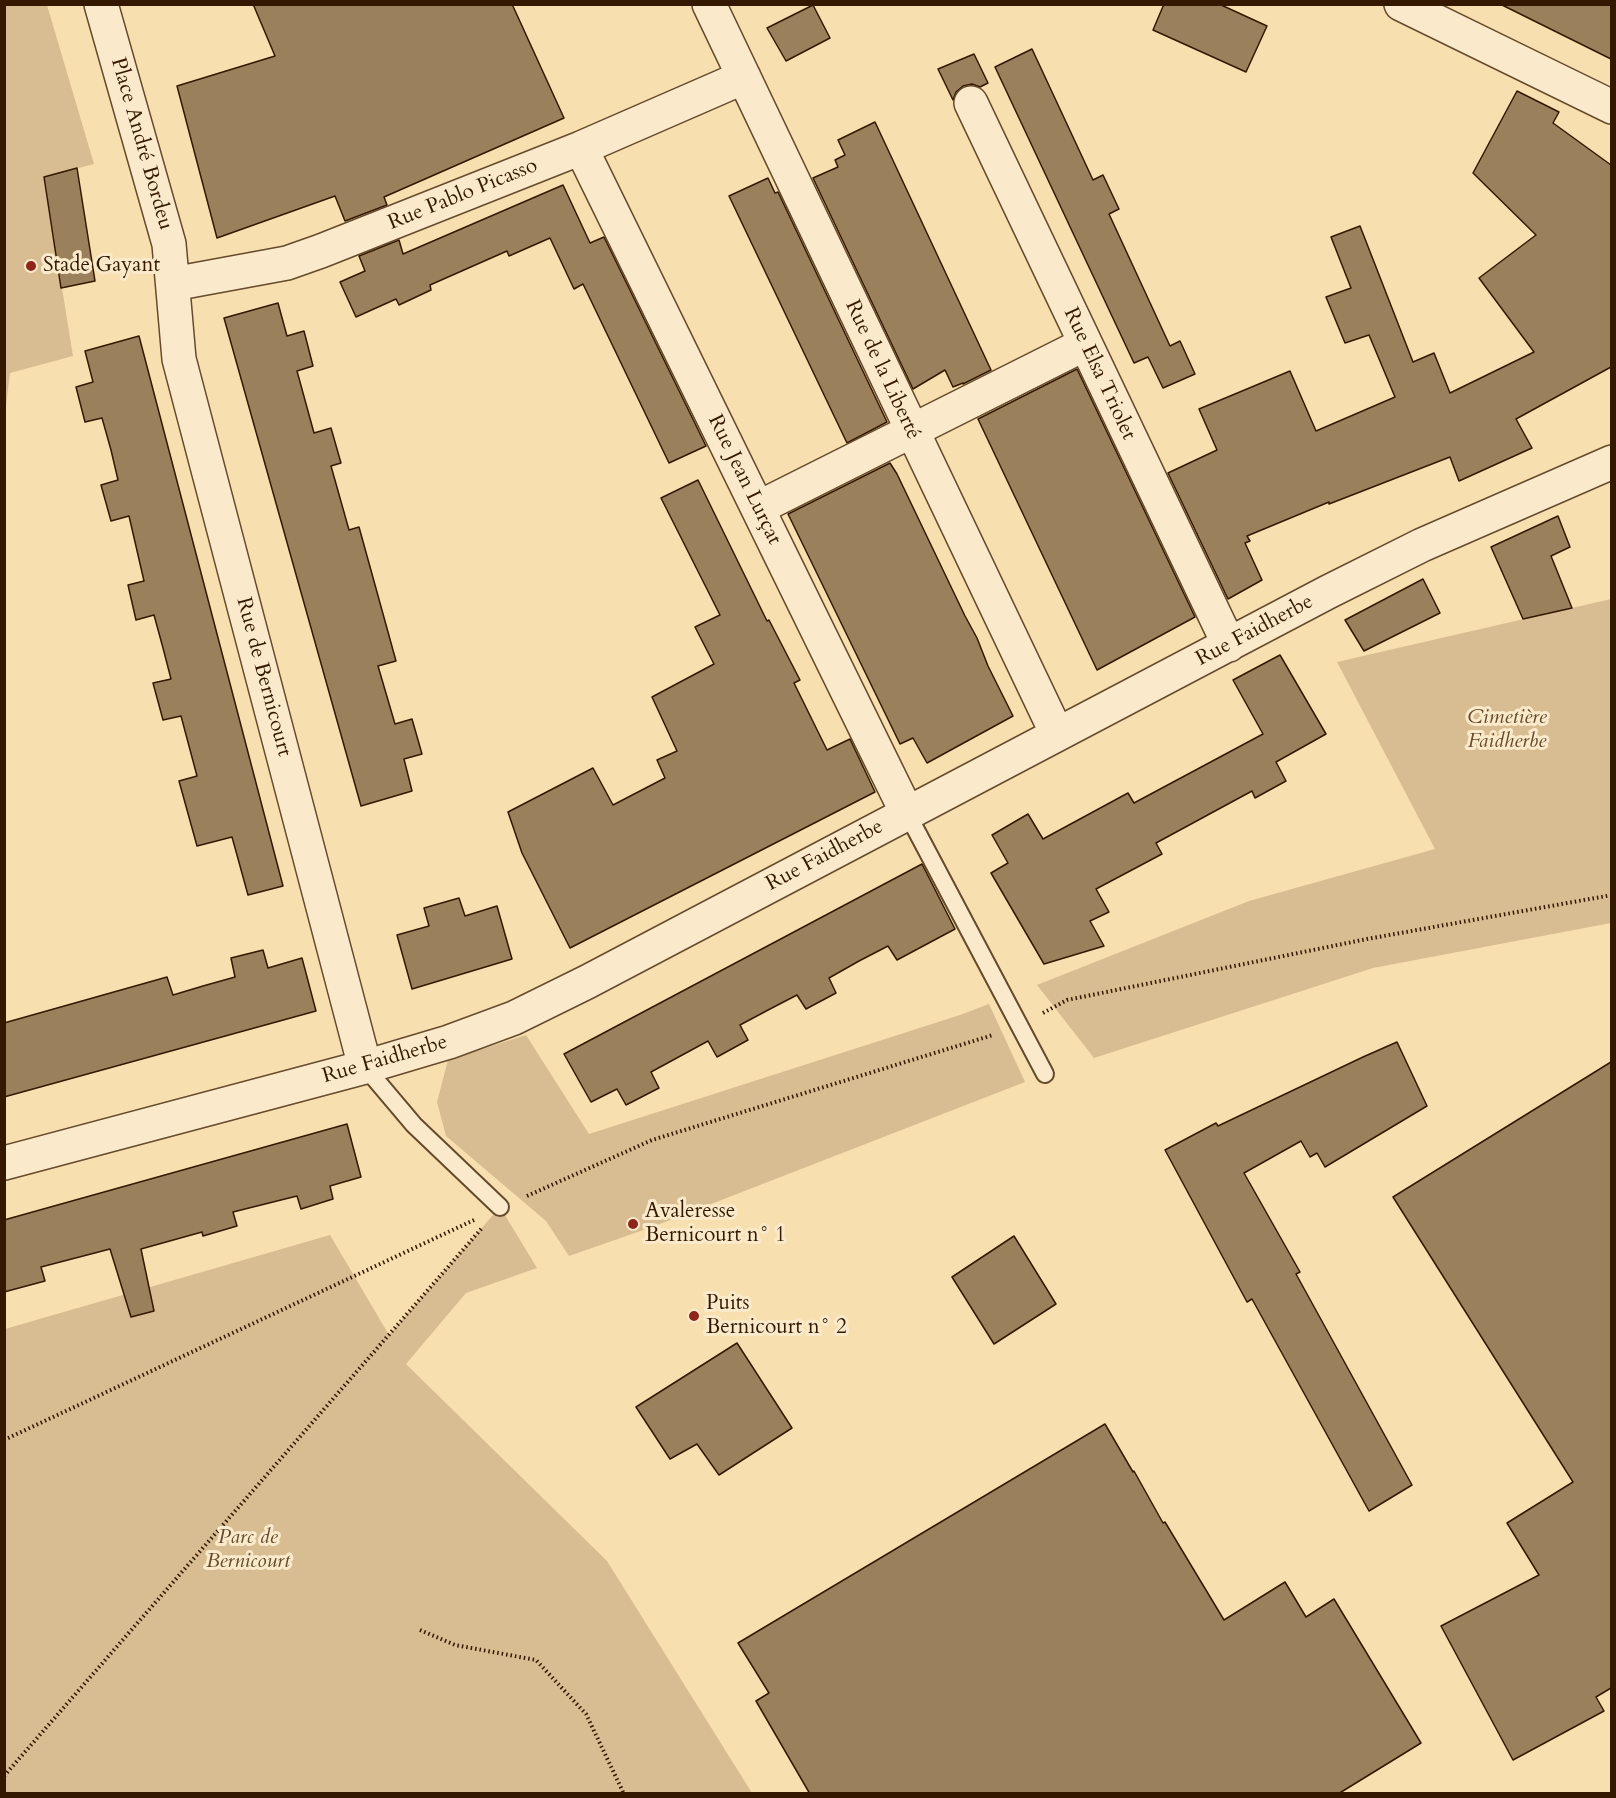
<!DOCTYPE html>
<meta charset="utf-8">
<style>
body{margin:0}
#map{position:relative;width:1616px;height:1798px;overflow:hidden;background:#f8dfaf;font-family:Cardo,serif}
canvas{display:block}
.frame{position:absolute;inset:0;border:6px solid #341900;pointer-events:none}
</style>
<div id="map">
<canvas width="1616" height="1798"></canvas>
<div class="frame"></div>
</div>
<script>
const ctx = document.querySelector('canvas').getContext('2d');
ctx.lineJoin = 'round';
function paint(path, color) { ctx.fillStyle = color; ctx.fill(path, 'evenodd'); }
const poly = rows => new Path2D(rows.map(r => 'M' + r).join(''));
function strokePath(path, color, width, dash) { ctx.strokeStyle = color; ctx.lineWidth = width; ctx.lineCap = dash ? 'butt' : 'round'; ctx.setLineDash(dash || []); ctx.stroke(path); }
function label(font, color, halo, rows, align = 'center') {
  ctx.font = font + ' Cardo,serif'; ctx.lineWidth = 6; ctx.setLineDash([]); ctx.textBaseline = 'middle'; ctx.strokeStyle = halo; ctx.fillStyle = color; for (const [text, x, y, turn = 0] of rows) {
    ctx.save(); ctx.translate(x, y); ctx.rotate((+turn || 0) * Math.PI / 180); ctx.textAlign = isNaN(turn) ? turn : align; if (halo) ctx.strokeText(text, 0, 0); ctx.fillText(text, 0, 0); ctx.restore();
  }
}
const green = poly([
 [5,5,47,5,94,164,44,177,73,356,10,373,5,414],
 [1611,599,1611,923,1373,968,1094,1058,1037,985,1249,901,1435,849,1337,662],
 [989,1004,1025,1082,652,1227,569,1256,546,1221,446,1136,437,1102,448,1060,526,1035,589,1134,960,1015],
 [500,1207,537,1268,466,1293,406,1364,607,1561,752,1793,5,1794,5,1329,330,1235,389,1335]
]);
const building = poly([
 [253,4,512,4,564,118,384,197,387,205,345,221,335,196,217,238,177,86,275,56,253,4],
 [1164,4,1219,4,1267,26,1246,72,1153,30,1164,4],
 [1500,4,1611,4,1611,59,1500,4],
 [813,5,830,38,786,61,767,28,813,5],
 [1032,49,1093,180,1103,175,1119,209,1109,214,1170,346,1180,341,1195,374,1163,388,1148,357,1134,363,995,67,1032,49],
 [974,54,988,83,980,87,972,84,963,86,956,92,953,100,938,69,974,54],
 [1517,91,1559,112,1553,123,1611,165,1611,367,1516,419,1532,448,1459,481,1450,457,1329,504,1329,502,1247,536,1250,541,1245,543,1262,580,1228,599,1168,473,1217,450,1199,409,1290,371,1316,431,1395,397,1369,335,1345,343,1326,297,1351,288,1331,237,1360,226,1413,362,1434,353,1450,393,1534,352,1479,278,1536,235,1473,173,1517,91],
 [875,122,991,370,963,384,963,383,953,387,945,370,913,389,813,178,838,167,835,160,845,155,838,140,875,122],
 [77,168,95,281,61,288,44,177,77,168],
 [768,178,775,193,778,192,887,422,847,443,729,196,768,178],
 [563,185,590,243,604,237,706,446,669,463,583,284,574,289,550,238,509,256,507,251,430,285,431,290,399,305,396,299,356,317,340,282,365,271,359,256,399,240,403,254,563,185],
 [278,303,287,336,304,331,313,366,297,371,314,433,331,428,341,463,331,466,349,530,359,527,372,574,396,661,378,666,395,724,412,719,422,754,404,759,412,791,361,806,224,318,278,303],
 [139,336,283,886,248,895,232,837,197,846,179,781,197,776,181,716,163,720,153,683,171,679,163,648,154,615,136,620,128,585,144,581,129,516,111,521,101,485,118,480,111,450,102,418,85,422,76,387,93,382,85,351,139,336],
 [1077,369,1195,617,1097,670,978,419,1077,369],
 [890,463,897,474,965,616,977,638,988,666,1013,716,927,763,913,738,900,744,788,514,890,463],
 [698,480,767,621,769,620,800,680,794,683,827,750,850,739,875,792,570,948,522,853,508,812,593,768,613,805,665,778,657,760,677,751,652,697,714,664,695,627,720,615,661,498,698,480],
 [1558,516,1570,547,1551,556,1572,608,1523,619,1491,547,1558,516],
 [1423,579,1440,613,1364,651,1345,620,1423,579],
 [1280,655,1326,734,1276,762,1286,781,1255,798,1252,791,1156,843,1162,854,1096,889,1109,912,1090,921,1104,946,1044,964,991,873,1008,863,992,835,1028,814,1043,839,1128,793,1134,803,1263,734,1233,680,1280,655],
 [922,864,955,929,897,960,888,946,859,961,829,978,836,993,806,1009,797,995,770,1009,740,1025,748,1040,717,1057,708,1041,651,1072,659,1088,626,1105,617,1089,591,1102,564,1054,922,864],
 [459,898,465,916,497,906,512,959,412,989,397,935,429,926,424,908,459,898],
 [263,950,268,968,302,958,316,1011,4,1097,4,1023,167,977,173,995,203,986,235,977,231,958,263,950],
 [1397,1042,1427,1106,1325,1167,1317,1153,1310,1157,1301,1141,1244,1173,1300,1272,1296,1274,1412,1485,1369,1511,1252,1299,1247,1302,1165,1150,1216,1123,1218,1126,1363,1057,1397,1042],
 [1611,1062,1611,1688,1596,1697,1604,1711,1513,1760,1441,1626,1539,1575,1507,1523,1573,1482,1393,1197,1611,1062],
 [347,1124,361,1177,330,1186,333,1199,301,1209,297,1196,233,1212,237,1226,203,1236,202,1232,141,1249,154,1311,131,1317,110,1249,41,1267,45,1281,4,1292,4,1220,347,1124],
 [1014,1236,1056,1304,994,1344,952,1277,1014,1236],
 [737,1343,792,1428,719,1475,697,1444,670,1459,636,1407,737,1343],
 [1105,1424,1133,1472,1134,1471,1163,1523,1165,1522,1224,1620,1285,1582,1306,1617,1334,1599,1421,1743,1338,1794,810,1794,756,1701,769,1693,738,1643,1105,1424]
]);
const path = poly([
 [1043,1013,1067,1000,1367,939,1612,895],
 [527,1196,652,1140,993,1035],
 [4,1440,474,1220],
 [420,1630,455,1645,536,1660,586,1714,624,1794],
 [4,1776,482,1228]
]);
const service = poly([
 [907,813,1045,1074],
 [365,1067,414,1125,500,1207]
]);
const minor = poly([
 [101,4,169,244,179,359,365,1067],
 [709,4,1057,734],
 [971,103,1229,645],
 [581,148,907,813],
 [173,284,287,263,321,251,581,148,744,77],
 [758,508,1085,344],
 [4,1163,365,1067,449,1042,514,1018,587,982,1328,592,1422,545,1612,462]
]);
const tertiary = poly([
 [1401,4,1612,107]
]);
const markers = [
 [31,266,6,"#8f2418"],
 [633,1224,6,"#8f2418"],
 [694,1316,6,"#8f2418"]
];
const streetNames = [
 ["Place André Bordeu",141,144,74],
 ["Rue Pablo Picasso",463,195,-22],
 ["Rue de la Liberté",882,370,65],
 ["Rue Elsa Triolet",1099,374,65],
 ["Rue Jean Lurçat",744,480,64],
 ["Rue Faidherbe",1255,631,-28],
 ["Rue de Bernicourt",263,677,75],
 ["Rue Faidherbe",825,856,-28],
 ["Rue Faidherbe",385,1060,-16]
];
const poiNames = [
 ["Stade Gayant",43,266],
 ["Avaleresse",645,1212],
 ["Bernicourt n° 1",645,1236],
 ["Puits",706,1304],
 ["Bernicourt n° 2",706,1328]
];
const parkNames = [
 ["Cimetière",1507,718],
 ["Faidherbe",1507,742],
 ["Parc de",248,1538],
 ["Bernicourt",248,1562]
];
paint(green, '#d7bd91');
paint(building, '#9a805b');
strokePath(building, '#341900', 1.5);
strokePath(service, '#654a2c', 20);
strokePath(minor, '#654a2c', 36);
strokePath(tertiary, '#654a2c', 36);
strokePath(path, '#341900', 4, [1.5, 3]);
strokePath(service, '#faeacb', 16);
strokePath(minor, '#faeacb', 33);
strokePath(tertiary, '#faeacb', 33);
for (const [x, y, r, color] of markers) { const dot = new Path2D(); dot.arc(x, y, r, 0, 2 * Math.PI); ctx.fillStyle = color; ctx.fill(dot); strokePath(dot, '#faeacb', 2); }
label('21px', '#341900', '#faeacb', streetNames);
label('21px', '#341900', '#faeacb', poiNames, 'left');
label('italic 21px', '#654a2c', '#faeacb', parkNames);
</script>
